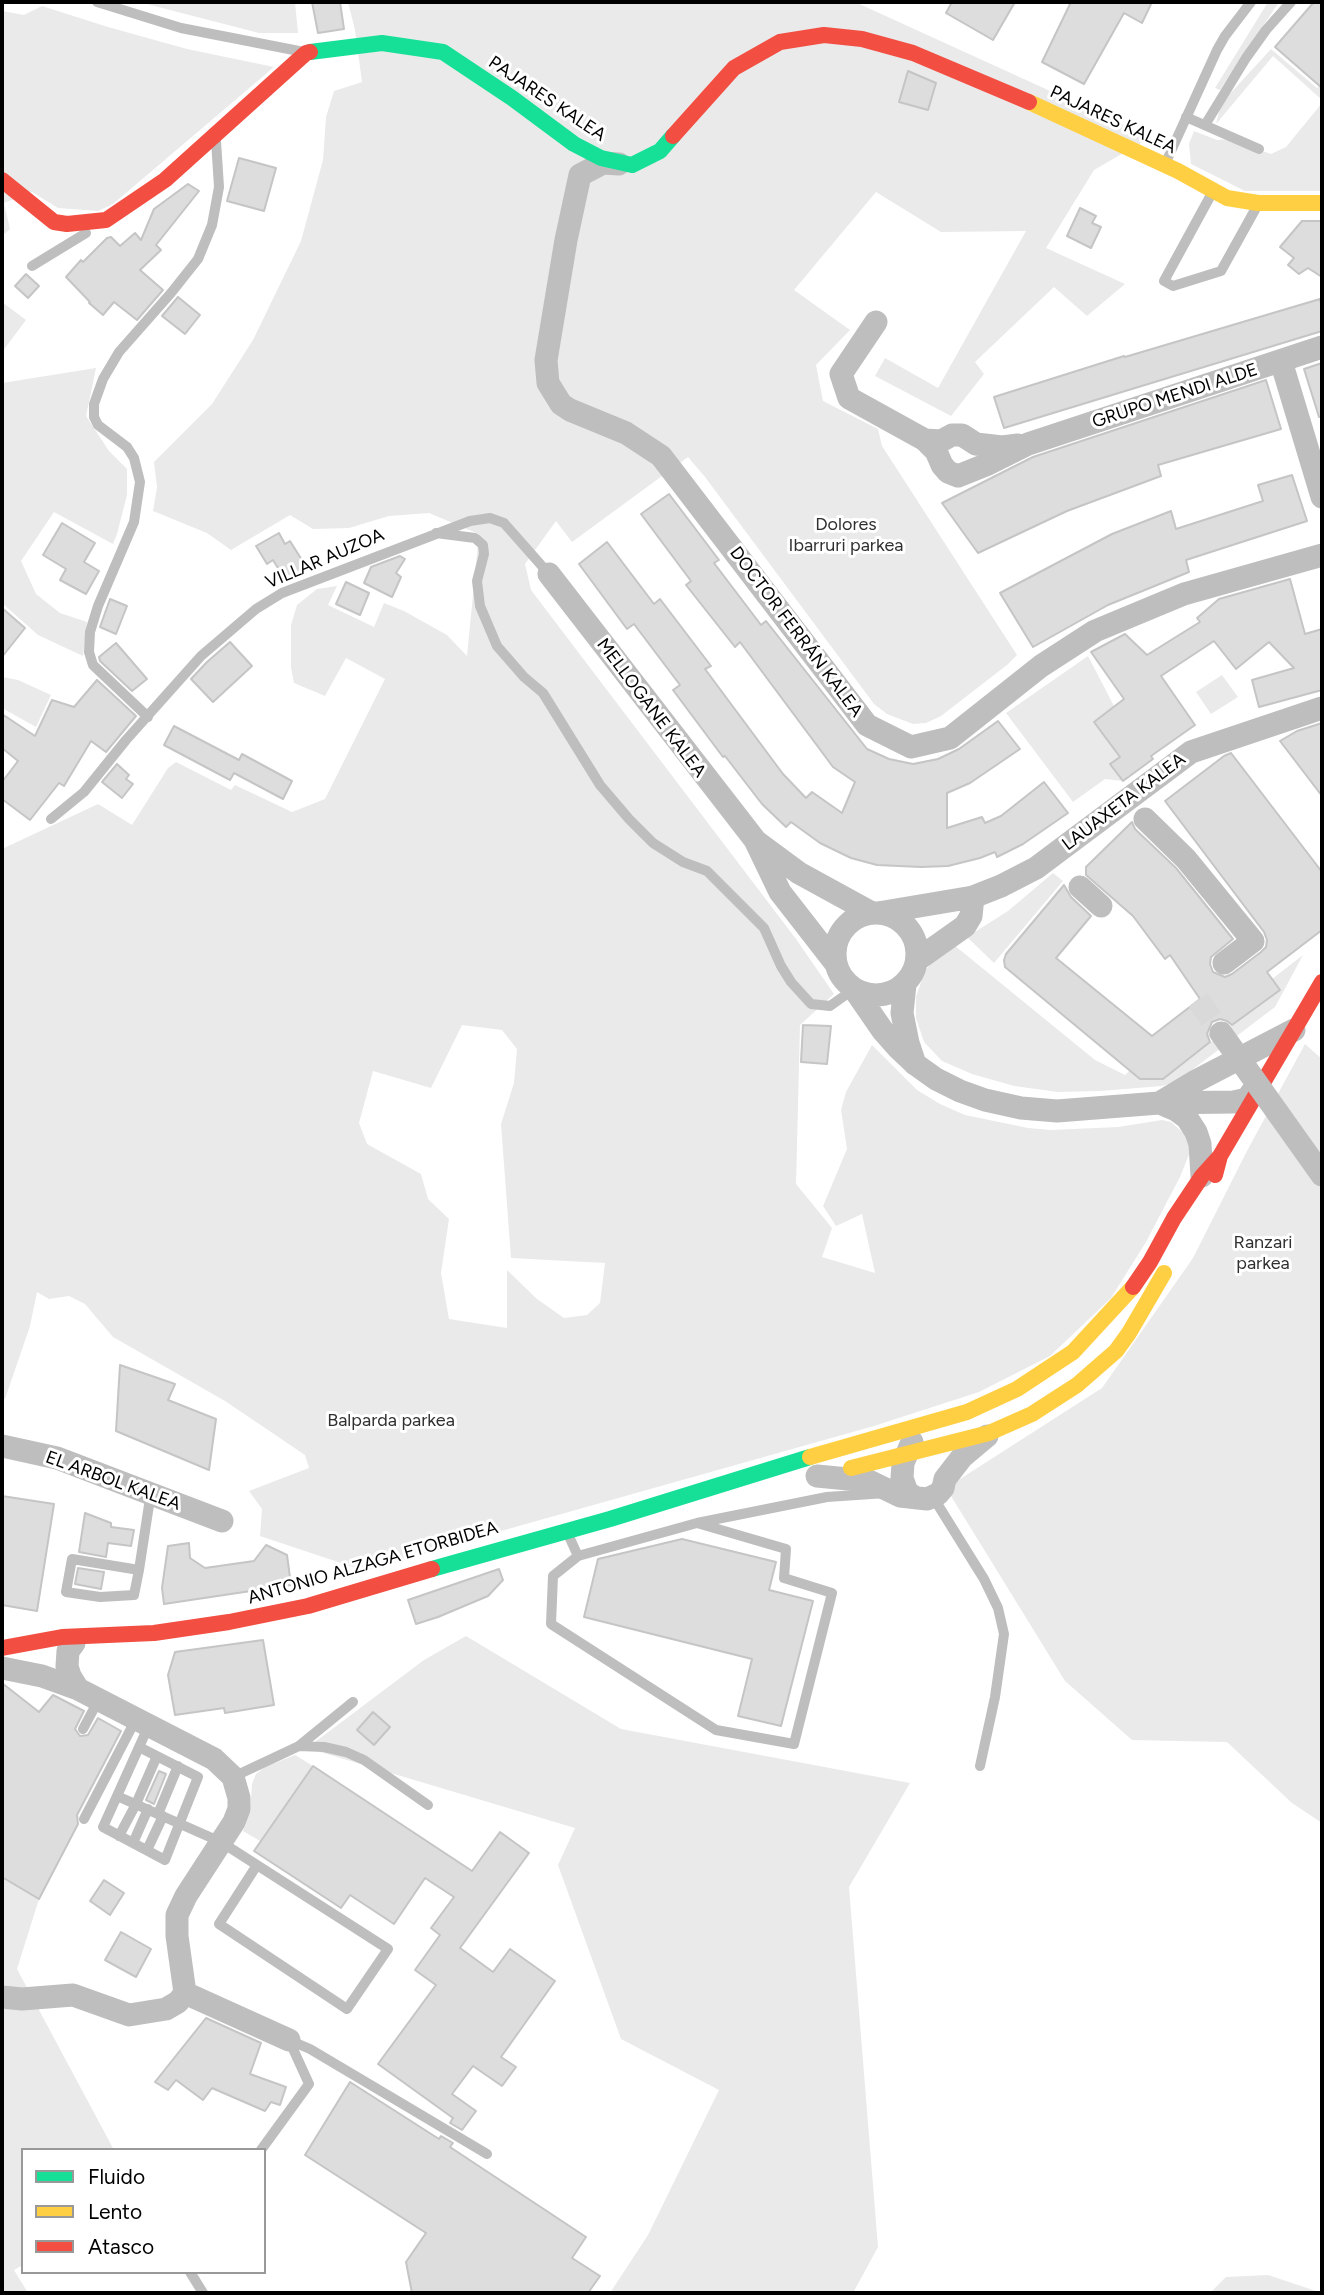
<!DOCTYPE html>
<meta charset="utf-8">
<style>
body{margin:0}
#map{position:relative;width:1324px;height:2295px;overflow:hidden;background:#fff;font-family:Figtree,sans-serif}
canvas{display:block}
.frame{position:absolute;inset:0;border:4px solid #000;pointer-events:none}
.legend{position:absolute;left:21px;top:2148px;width:245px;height:126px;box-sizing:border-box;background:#fff;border:2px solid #999;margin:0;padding:9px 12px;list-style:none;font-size:21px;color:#000}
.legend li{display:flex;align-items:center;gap:14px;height:35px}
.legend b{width:35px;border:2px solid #999}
</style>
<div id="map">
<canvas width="1324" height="2295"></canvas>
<div class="frame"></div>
<ul class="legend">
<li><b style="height:9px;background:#16e098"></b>Fluido</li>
<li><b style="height:9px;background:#ffcf43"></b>Lento</li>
<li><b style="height:9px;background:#f24e42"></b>Atasco</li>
</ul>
</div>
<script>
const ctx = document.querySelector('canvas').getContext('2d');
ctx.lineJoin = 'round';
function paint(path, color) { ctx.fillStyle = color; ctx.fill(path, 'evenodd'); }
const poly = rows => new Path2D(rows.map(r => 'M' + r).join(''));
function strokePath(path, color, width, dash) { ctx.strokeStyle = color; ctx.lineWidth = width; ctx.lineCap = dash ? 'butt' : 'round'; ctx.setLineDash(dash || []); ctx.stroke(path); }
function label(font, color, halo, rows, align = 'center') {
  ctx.font = font + ' Figtree,sans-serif'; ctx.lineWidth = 6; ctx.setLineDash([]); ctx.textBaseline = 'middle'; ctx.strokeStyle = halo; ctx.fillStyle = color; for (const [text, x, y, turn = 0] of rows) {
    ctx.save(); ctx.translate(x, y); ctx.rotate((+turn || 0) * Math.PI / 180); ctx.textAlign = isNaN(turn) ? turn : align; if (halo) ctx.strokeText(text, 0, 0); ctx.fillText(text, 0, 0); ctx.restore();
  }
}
const green = poly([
 [139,2,295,2,298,33,259,33],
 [348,2,855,2,1151,137,1094,170,1046,248,1125,284,1087,316,1054,287,975,362,984,374,951,416,875,376,885,358,938,388,1026,231,941,232,876,192,794,290,850,330,816,365,823,401,878,429,882,446,1017,655,1007,665,941,716,926,723,913,724,887,714,874,704,705,477,688,457,572,542,556,521,525,564,531,590,796,939,834,994,800,1025,796,1184,832,1228,822,1257,875,1273,862,1214,836,1226,823,1206,847,1149,841,1110,846,1092,872,1045,917,1090,940,1104,965,1115,1028,1128,1051,1130,1118,1127,1162,1120,1171,1122,1187,1136,1190,1152,1180,1177,1146,1242,1111,1298,1050,1356,979,1392,874,1426,494,1533,365,1571,260,1536,262,1509,249,1491,309,1468,305,1455,225,1401,113,1337,85,1304,69,1296,49,1299,37,1292,30,1326,5,1399,2,1399,2,849,98,804,132,825,168,768,176,762,231,790,235,785,292,812,325,799,385,679,346,658,325,696,294,683,291,667,291,625,297,605,317,589,337,586,328,605,374,627,384,603,404,611,447,635,467,656,479,534,429,513,389,516,349,528,313,529,290,515,231,550,207,533,153,511,157,487,154,462,212,404,253,340,301,241,323,160,326,117,334,91,362,82,355,30],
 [462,1025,502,1030,517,1049,514,1083,501,1124,511,1258,605,1263,600,1303,587,1315,564,1318,537,1299,507,1270,507,1328,449,1319,441,1273,449,1219,428,1199,421,1174,367,1144,359,1123,373,1071,431,1088],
 [1268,2,1279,2,1220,90,1215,88],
 [42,6,108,27,187,49,274,67,113,204,98,211,58,208,32,192,4,203,10,229,2,236,2,11,24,15],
 [1271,49,1317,88,1322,83,1322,100,1273,56,1216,124,1219,112,1227,97],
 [1322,103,1322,191,1245,191,1191,164,1189,144,1194,131,1217,140,1229,139,1271,154,1286,147],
 [2,302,26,320,2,352],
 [96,368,86,416,109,451,127,469,127,495,117,534,113,544,54,512,21,561,36,594,60,613,87,622,83,656,38,635,2,603,2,383],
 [1088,656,1114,706,1094,722,1120,757,1110,764,1123,781,1105,779,1073,802,1006,713],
 [1222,675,1238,697,1211,714,1196,692],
 [2,677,18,680,51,695,36,727,2,708],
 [1053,873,1063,881,994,963,967,937,1008,911],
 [954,945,1095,1060,1125,1075,1130,1070,1140,1078,1163,1079,1279,990,1272,979,1303,955,1275,1007,1176,1082,1162,1086,1100,1091,1058,1092,1014,1086,972,1074,942,1061,924,1042,916,1018,916,997,924,973,936,956],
 [1305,1044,1322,1059,1322,1823,1292,1803,1227,1742,1132,1740,1065,1681,946,1488,1102,1388,1193,1258,1248,1149],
 [466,1636,621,1729,910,1783,849,1887,878,2247,853,2293,610,2293,648,2235,719,2090,621,2039,558,1865,575,1828,307,1748,424,1660],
 [295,1755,313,1766,260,1841,243,1831,250,1813,252,1784,256,1774,265,1767],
 [2,1877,39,1899,17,1969,114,2150,23,2150,23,2265,14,2270,28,2293,2,2293],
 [1268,2275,1322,2293,1210,2293,1226,2277]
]);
const building = poly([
 [312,2,340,2,344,29,318,33,312,2],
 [952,2,1015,2,993,40,946,13,952,2],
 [1071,2,1152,2,1142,23,1124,13,1084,84,1042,62,1071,2],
 [1314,2,1322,2,1322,88,1275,47,1314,2],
 [908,71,936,83,928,110,899,102,908,71],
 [239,158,276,168,264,211,227,201,239,158],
 [188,184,199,191,156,245,161,250,140,270,163,290,137,320,114,302,103,315,89,303,90,302,66,277,81,260,83,262,107,238,111,237,120,246,135,233,141,240,154,209,188,184],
 [1080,208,1096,216,1092,223,1101,227,1091,248,1067,236,1080,208],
 [1302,221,1322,221,1322,277,1308,268,1299,274,1288,265,1294,258,1280,247,1302,221],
 [26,274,39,286,28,298,15,286,26,274],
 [178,297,200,315,185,334,162,316,178,297],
 [1320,299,1322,308,1322,331,1004,428,994,397,1124,356,1125,357,1320,299],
 [1322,363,1322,417,1319,417,1304,369,1322,363],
 [1266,380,1281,429,1158,465,1161,476,1067,511,978,553,942,503,1033,457,1266,380],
 [1292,475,1307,521,1186,560,1189,572,1108,605,1033,647,1000,593,1112,534,1171,511,1176,529,1263,501,1258,485,1292,475],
 [669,494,719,560,714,563,761,625,766,621,867,749,889,759,913,764,938,759,959,749,998,721,1020,749,970,783,947,793,947,828,982,817,985,823,1001,816,1044,782,1068,813,1023,844,997,857,995,852,980,858,948,866,921,867,877,865,851,858,820,843,791,822,786,827,762,804,725,756,723,757,673,690,680,685,634,624,627,629,579,564,607,542,654,604,660,599,711,666,705,669,783,774,806,798,812,792,842,813,855,782,833,767,740,642,735,647,686,585,691,581,641,514,669,494],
 [62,523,95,543,84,562,99,571,86,594,60,580,66,569,43,555,62,523],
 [279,533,285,544,290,541,307,568,286,581,273,560,267,564,256,546,279,533],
 [400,556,405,559,396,573,401,577,392,597,364,583,371,567,400,556],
 [1290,579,1305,634,1322,629,1322,690,1259,707,1252,680,1294,668,1269,642,1236,669,1214,641,1161,676,1195,725,1151,756,1153,759,1123,781,1110,764,1120,757,1094,722,1124,699,1091,652,1125,634,1147,655,1200,622,1197,618,1219,599,1290,579],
 [346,582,369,593,360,615,336,604,346,582],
 [110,599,127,606,116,634,100,627,110,599],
 [2,608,25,628,2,657,2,608],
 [230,642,252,666,213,702,191,679,207,662,230,642],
 [116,643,147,679,132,691,100,661,99,657,116,643],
 [97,680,136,716,106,752,91,741,64,786,59,783,30,820,2,799,2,782,18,761,2,748,2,714,35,736,52,700,74,707,97,680],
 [1322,723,1322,796,1280,741,1297,731,1322,723],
 [174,726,239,760,242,754,292,781,283,799,234,773,230,780,164,745,174,726],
 [1231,753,1322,872,1322,930,1267,972,1280,990,1232,1025,1227,1021,1220,1019,1212,1022,1207,1034,1210,1042,1163,1079,1140,1079,1005,967,1004,960,1006,954,1064,885,1071,897,1091,916,1056,958,1152,1036,1200,999,1170,955,1165,959,1133,916,1086,875,1086,867,1132,822,1135,829,1176,868,1233,939,1211,957,1210,964,1213,972,1225,977,1232,974,1261,952,1266,947,1267,940,1264,932,1165,801,1224,756,1231,753],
 [117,764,129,775,126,779,133,784,122,798,102,782,117,764],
 [803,1025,831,1026,827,1064,801,1062,803,1025],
 [120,1365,175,1384,168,1400,216,1419,209,1470,116,1431,120,1365],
 [2,1496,54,1504,37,1611,2,1605,2,1496],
 [85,1513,111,1523,111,1527,134,1530,131,1546,108,1543,106,1557,79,1552,85,1513],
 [682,1539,776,1562,769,1590,813,1601,781,1726,738,1716,752,1659,584,1617,598,1559,682,1539],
 [189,1543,190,1558,205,1568,254,1561,266,1545,287,1555,291,1585,164,1604,162,1588,168,1546,189,1543],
 [78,1568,104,1572,101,1589,75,1584,78,1568],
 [499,1569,503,1580,488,1596,438,1617,416,1624,408,1600,499,1569],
 [263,1640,274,1705,225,1713,224,1708,175,1715,168,1675,175,1652,263,1640],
 [2,1683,39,1712,53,1695,84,1711,75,1729,80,1736,88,1735,98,1718,121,1731,77,1815,78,1824,39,1899,2,1877,2,1683],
 [373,1712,390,1727,374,1745,357,1730,373,1712],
 [313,1766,472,1871,500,1832,529,1853,460,1948,493,1972,510,1949,555,1981,501,2057,516,2067,502,2086,473,2066,452,2094,476,2111,462,2130,450,2123,453,2118,378,2064,436,1985,415,1970,440,1935,431,1928,454,1897,425,1878,394,1924,350,1895,341,1908,254,1851,313,1766],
 [159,1771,166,1774,154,1804,146,1800,159,1771],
 [104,1880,124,1893,110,1915,90,1901,104,1880],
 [121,1932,151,1949,136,1977,105,1960,121,1932],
 [206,2018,261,2043,250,2074,286,2087,280,2105,271,2102,265,2111,212,2088,203,2100,176,2080,168,2090,155,2082,206,2018],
 [350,2082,439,2139,441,2136,453,2143,450,2147,586,2237,572,2258,600,2276,588,2293,412,2293,406,2262,426,2233,305,2155,350,2082]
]);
const streetTunnel = poly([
 [1198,1000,1221,1033]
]);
const lane = poly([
 [97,2,181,28,299,51],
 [1186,117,1259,149],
 [1205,125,1246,58,1266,30,1291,2],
 [1166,162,1217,50,1225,36,1251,2],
 [1212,193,1164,281,1173,286,1221,271,1256,208],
 [32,266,86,233],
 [436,533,475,538,483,545,484,554,477,581,480,606,497,646,524,677,543,693,600,785,629,819,653,843,683,862,707,871,764,928,781,966,791,982,811,1004,830,1006,854,989],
 [148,717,93,665,89,652,90,632,98,606,134,522,140,482,134,458,127,447,98,425,94,417,94,404,103,379,119,352,171,293,198,259,212,225,219,187,216,141],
 [51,819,84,792,126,740,201,656,256,609,282,593,470,521,490,518,504,523,549,574],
 [933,1497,984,1579,998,1608,1004,1634,995,1697,980,1766],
 [567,1532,578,1556,697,1523,827,1497,886,1493],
 [578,1556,553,1576,551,1624,716,1730,794,1744,832,1593,784,1578,786,1549,697,1523],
 [139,1570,72,1559,66,1592,100,1597,134,1595,139,1570,151,1492],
 [149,1725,117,1796,221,1842,388,1949,347,2009,219,1924,257,1865],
 [83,1729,99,1699],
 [299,1746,324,1747,346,1752,364,1760,428,1805],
 [233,1777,299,1746,353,1702],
 [117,1796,103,1827,165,1860,198,1777,139,1747],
 [158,1814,178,1766],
 [84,1819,136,1719],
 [119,1836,136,1804,157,1756],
 [133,1843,148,1809],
 [147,1850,163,1816],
 [289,2040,310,2049,487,2154],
 [261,2150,309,2084,289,2040],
 [190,2272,203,2293]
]);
const street = poly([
 [619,164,603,163,580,175,566,240,546,360,548,383,561,404,570,410,626,433,661,456,867,725,911,747,950,738,1041,666,1095,631,1184,594,1322,555],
 [876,322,841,374,849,398,925,440,936,451,942,465,948,472,958,476,988,464,1028,444,1322,347],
 [1281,361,1322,497],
 [925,440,941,441,952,435,962,435,976,444,1002,447,1018,445],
 [549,574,755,840,780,892,836,964],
 [1145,819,1186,859,1253,941,1224,963],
 [757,842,799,873,872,913],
 [1080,887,1101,906],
 [878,913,973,897,1001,886,1036,868,1191,752,1322,708],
 '835 954a41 41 0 1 1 82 0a41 41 0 1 1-82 0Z',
 [917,960,965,926,971,916,973,897],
 [905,984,902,1013,908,1043,915,1064],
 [854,989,883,1031,898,1048,915,1064,936,1079,960,1091,985,1100,1021,1108,1057,1111,1159,1103,1234,1102,1247,1099,1252,1092,1258,1091],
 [1159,1103,1194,1082,1294,1030],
 [1162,1104,1176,1110,1187,1118,1196,1132,1200,1144,1202,1176],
 [912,1442,903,1463,902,1478,907,1492,916,1498],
 [2,1446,57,1458,222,1521],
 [817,1476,869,1481,900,1496,927,1499,938,1494,943,1488,945,1479,962,1457,987,1436],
 [74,1643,68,1651,67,1666,70,1676,78,1689],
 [2,1668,42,1676,78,1689,214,1759,233,1777,239,1798,239,1809,234,1822,186,1896,177,1915,177,1936,185,1993,178,2002,166,2009,129,2015,73,1995,22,1999,2,1997],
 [185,1993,289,2040]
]);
const fast = poly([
 [310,52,382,43,443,52,512,98,574,144,601,158,632,165,660,151,673,136],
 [432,1569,610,1519,810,1457]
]);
const slow = poly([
 [1029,102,1178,171,1227,198,1258,203,1322,203],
 [810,1457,967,1412,1017,1389,1073,1352,1133,1287],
 [851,1468,989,1433,1032,1414,1077,1385,1116,1351,1129,1333,1164,1273]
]);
const jam = poly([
 [673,136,734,68,780,42,824,35,862,39,913,53,1029,102],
 [2,180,54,222,67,224,106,220,165,180,306,53,310,52],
 [1215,1175,1220,1156,1322,982],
 [1133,1287,1150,1262,1174,1218,1202,1176,1220,1156],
 [2,1648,62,1637,154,1633,229,1622,308,1606,432,1569]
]);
const streetBridge = poly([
 [1221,1033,1322,1175]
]);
const streetNames = [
 ["PAJARES KALEA",547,99,34],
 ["PAJARES KALEA",1113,120,25],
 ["GRUPO MENDI ALDE",1175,396,-18],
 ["VILLAR AUZOA",325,559,-23],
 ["DOCTOR FERRÁN KALEA",796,632,53],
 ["MELLOGANE KALEA",651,708,53],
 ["LAUAXETA KALEA",1124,802,-37],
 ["EL ARBOL KALEA",113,1481,20],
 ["ANTONIO ALZAGA ETORBIDEA",373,1563,-16]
];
const parkNames = [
 ["Dolores",846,525],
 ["Ibarruri parkea",846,546],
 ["Ranzari",1263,1243],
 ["parkea",1263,1264],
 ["Balparda parkea",391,1421]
];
paint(green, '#eaeaea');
paint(building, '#ddd');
strokePath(building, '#c5c5c5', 2);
strokePath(streetTunnel, '#d9d9d9', 23, [23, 11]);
strokePath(lane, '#bebebe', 10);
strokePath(street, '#bebebe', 23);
strokePath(fast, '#16e098', 16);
strokePath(slow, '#ffcf43', 16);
strokePath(jam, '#f24e42', 16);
strokePath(streetBridge, '#bebebe', 23);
label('18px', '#000', '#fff', streetNames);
label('18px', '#303030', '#fff', parkNames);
</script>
